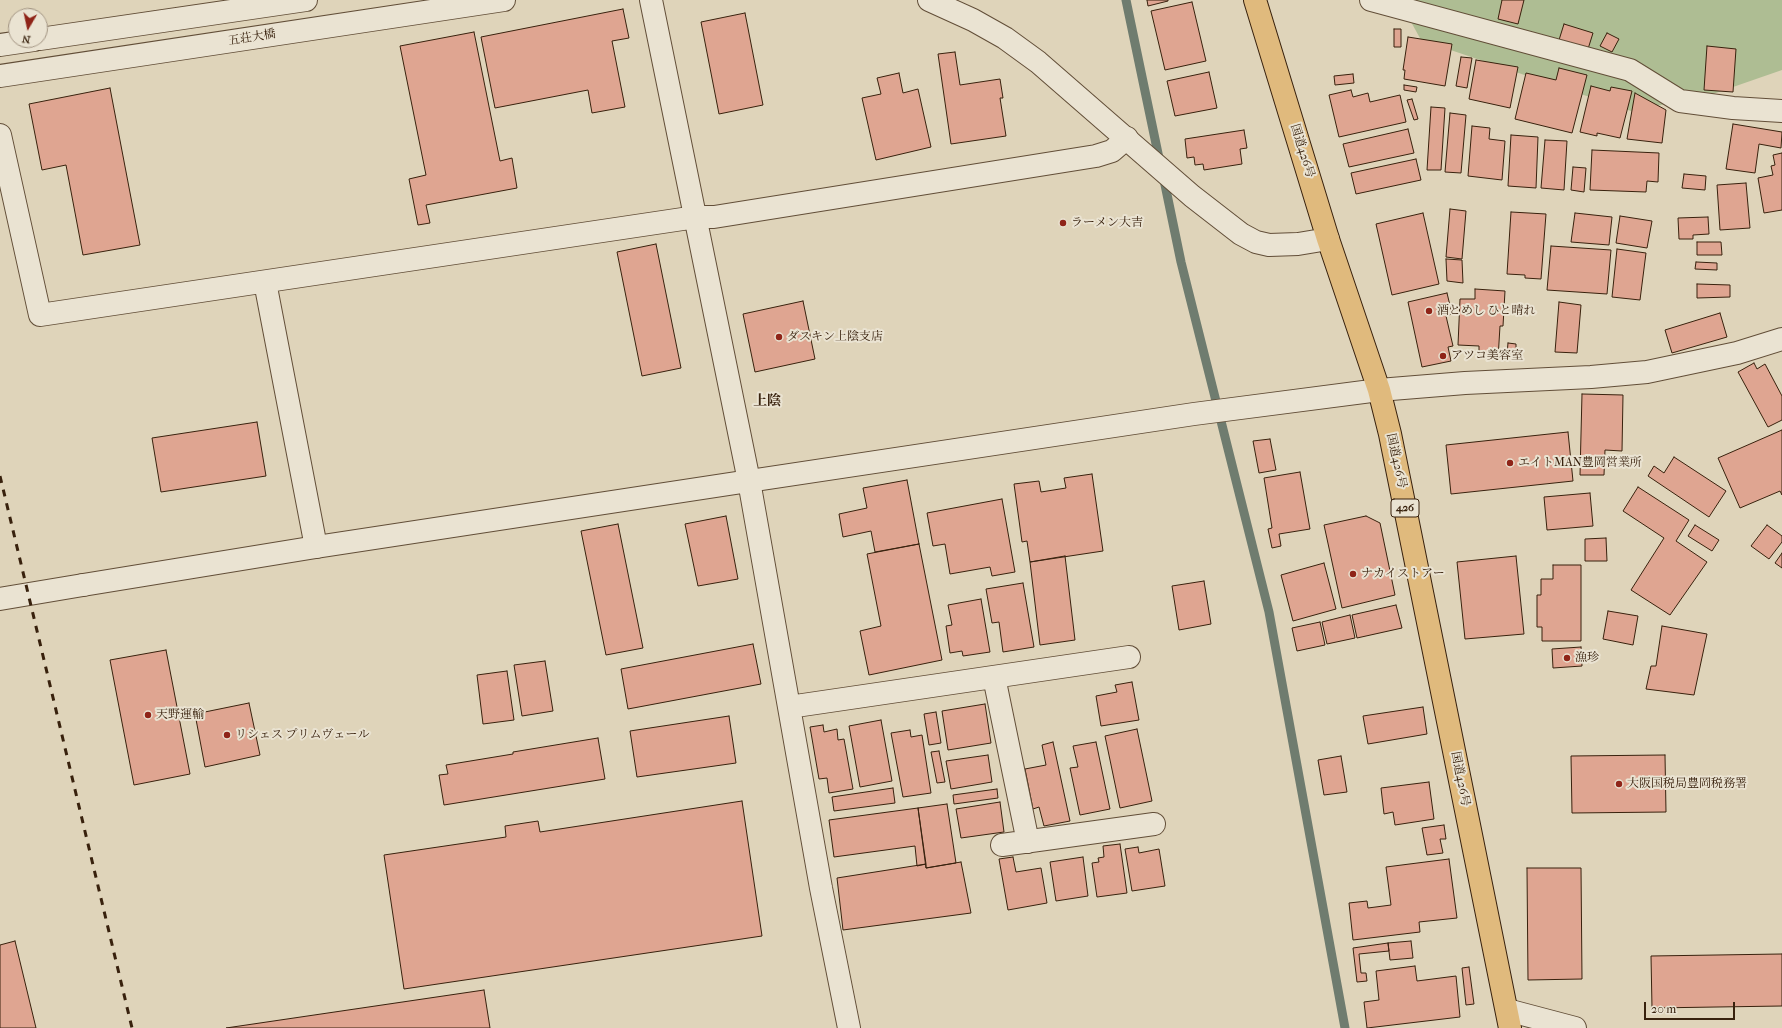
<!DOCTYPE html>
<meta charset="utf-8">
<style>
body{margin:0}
#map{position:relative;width:1782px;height:1028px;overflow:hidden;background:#dfd4ba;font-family:"IM FELL French Canon",serif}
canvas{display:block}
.north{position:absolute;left:8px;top:8px;width:40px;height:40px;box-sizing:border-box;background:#eae3d2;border:1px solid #a39583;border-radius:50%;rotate:189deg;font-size:11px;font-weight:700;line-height:16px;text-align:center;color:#38210d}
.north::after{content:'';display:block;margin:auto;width:14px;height:18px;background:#8f2418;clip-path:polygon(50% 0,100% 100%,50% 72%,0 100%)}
.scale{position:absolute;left:1644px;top:1002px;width:91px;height:18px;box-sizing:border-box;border:2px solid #38210d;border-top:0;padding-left:5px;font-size:12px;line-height:14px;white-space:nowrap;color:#38210d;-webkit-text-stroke:3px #eae3d2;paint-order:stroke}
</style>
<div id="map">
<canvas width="1782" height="1028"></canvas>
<div class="north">N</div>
<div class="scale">20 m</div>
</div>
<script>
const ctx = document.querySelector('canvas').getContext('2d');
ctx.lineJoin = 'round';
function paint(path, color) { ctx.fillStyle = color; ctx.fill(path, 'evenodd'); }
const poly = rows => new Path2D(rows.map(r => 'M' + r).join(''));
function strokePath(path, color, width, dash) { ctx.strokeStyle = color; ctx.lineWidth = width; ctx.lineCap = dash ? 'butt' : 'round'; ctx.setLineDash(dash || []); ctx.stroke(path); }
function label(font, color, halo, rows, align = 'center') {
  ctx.font = font + ' "IM FELL French Canon","Noto Serif JP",serif'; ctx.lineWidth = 4; ctx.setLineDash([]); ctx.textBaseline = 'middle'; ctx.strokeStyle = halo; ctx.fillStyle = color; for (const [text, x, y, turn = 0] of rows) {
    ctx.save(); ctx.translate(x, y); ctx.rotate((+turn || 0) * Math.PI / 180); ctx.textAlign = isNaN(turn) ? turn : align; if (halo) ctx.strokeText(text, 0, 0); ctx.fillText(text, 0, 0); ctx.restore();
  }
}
const green = poly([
 [1399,0,1782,0,1782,70,1710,95,1631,111,1421,40]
]);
const stream = poly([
 [1126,0,1160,163],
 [1163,175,1181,262,1269,612,1345,1028]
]);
const building = poly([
 [1147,0,1168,0,1168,1,1148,6,1147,0],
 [1502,0,1524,0,1518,24,1498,19,1502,0],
 [1192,2,1206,61,1165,70,1151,11,1192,2],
 [623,9,629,38,612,41,625,107,592,113,588,90,495,108,481,37,623,9],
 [745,13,763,105,719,114,701,22,745,13],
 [1564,24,1593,33,1588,49,1559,40,1564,24],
 [1394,29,1401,29,1401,47,1394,47,1394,29],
 [474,32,500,161,512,158,517,188,426,205,430,223,418,225,409,179,426,175,400,46,474,32],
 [1607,33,1619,39,1612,52,1600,46,1607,33],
 [1408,37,1452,44,1445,86,1404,79,1405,70,1403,70,1408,37],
 [1707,46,1736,49,1733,92,1704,90,1707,46],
 [955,52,960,85,1000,79,1003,98,1000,98,1006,136,951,144,938,54,955,52],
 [1461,57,1472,58,1467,88,1456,86,1461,57],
 [1476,60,1518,67,1510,108,1469,99,1476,60],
 [1559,68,1587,75,1572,133,1515,119,1526,73,1556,80,1559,68],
 [1209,72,1217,108,1175,116,1167,81,1209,72],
 [899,73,903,93,918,89,931,147,876,160,862,98,881,94,877,78,899,73],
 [1353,74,1354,83,1335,85,1334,76,1353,74],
 [1404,85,1417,87,1416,92,1404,90,1404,85],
 [1591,86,1610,91,1611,87,1632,91,1620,138,1597,133,1597,136,1580,132,1591,86],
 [110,88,140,245,83,255,66,165,42,170,29,104,110,88],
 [1351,90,1353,97,1368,93,1370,102,1400,95,1406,122,1339,137,1329,95,1351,90],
 [1635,93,1666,110,1662,143,1627,139,1635,93],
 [1412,99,1418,119,1414,120,1407,100,1412,99],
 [1431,107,1445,108,1441,170,1427,170,1431,107],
 [1450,113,1466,115,1461,173,1445,172,1450,113],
 [1733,124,1782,132,1781,148,1759,144,1755,173,1726,169,1733,124],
 [1472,126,1490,128,1489,139,1505,141,1502,180,1468,176,1472,126],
 [1408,129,1414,153,1349,167,1343,144,1408,129],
 [1244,130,1247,148,1240,149,1242,164,1204,170,1203,164,1195,165,1194,157,1187,158,1185,139,1244,130],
 [1511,135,1538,137,1536,188,1508,186,1511,135],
 [1545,140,1567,141,1564,190,1541,188,1545,140],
 [1592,150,1659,153,1658,182,1647,181,1646,192,1590,190,1592,150],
 [1782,153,1782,210,1764,213,1758,178,1773,175,1771,166,1775,165,1773,155,1782,153],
 [1416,159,1421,180,1356,194,1351,173,1416,159],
 [1573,167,1586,168,1584,192,1571,190,1573,167],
 [1684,174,1706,176,1705,190,1682,188,1684,174],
 [1746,183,1750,228,1720,230,1717,185,1746,183],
 [1450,209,1466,211,1462,259,1446,257,1450,209],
 [1511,212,1546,214,1541,279,1525,278,1525,275,1507,274,1511,212],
 [1423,213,1439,284,1392,295,1376,224,1423,213],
 [1575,213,1612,217,1609,245,1571,242,1575,213],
 [1620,216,1652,221,1647,248,1616,243,1620,216],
 [1708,217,1709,234,1693,235,1693,239,1679,239,1678,218,1708,217],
 [1697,242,1721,242,1722,255,1697,255,1697,242],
 [656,244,681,368,642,376,617,252,656,244],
 [1551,246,1611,250,1607,294,1547,290,1551,246],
 [1617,249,1646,253,1640,300,1612,297,1617,249],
 [1446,259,1462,260,1463,283,1447,281,1446,259],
 [1696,262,1717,263,1717,270,1695,269,1696,262],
 [1697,284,1730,285,1730,297,1697,298,1697,284],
 [1475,289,1505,291,1503,326,1500,326,1498,359,1479,358,1479,346,1458,345,1460,299,1475,299,1475,289],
 [1447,293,1452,314,1446,316,1453,346,1448,347,1451,361,1422,367,1408,302,1447,293],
 [803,301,815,359,755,372,743,314,803,301],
 [1559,302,1581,305,1577,353,1555,352,1559,302],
 [1720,313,1727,337,1672,353,1665,330,1720,313],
 [1508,343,1516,344,1516,354,1507,354,1508,343],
 [1754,363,1757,369,1765,364,1782,396,1782,420,1768,427,1738,372,1754,363],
 [1582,394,1623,395,1622,451,1605,450,1604,475,1580,475,1582,394],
 [257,422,266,476,161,492,152,438,257,422],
 [1782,430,1782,495,1780,491,1740,508,1718,458,1782,430],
 [1568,432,1573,481,1451,494,1446,445,1568,432],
 [1270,439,1276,470,1259,473,1253,441,1270,439],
 [1674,457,1726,491,1709,517,1648,476,1654,466,1664,473,1674,457],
 [1300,472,1310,529,1279,534,1281,546,1272,548,1268,529,1272,528,1264,478,1300,472],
 [1092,474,1103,551,1030,562,1027,541,1022,542,1014,484,1039,481,1041,492,1066,488,1064,478,1092,474],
 [907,480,919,544,875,552,871,531,843,537,839,514,867,508,863,488,907,480],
 [1638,487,1689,520,1676,541,1707,562,1670,615,1631,590,1664,538,1623,511,1638,487],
 [1590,493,1593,526,1547,530,1544,497,1590,493],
 [1002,499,1015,572,992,576,990,567,950,574,945,544,933,546,927,513,1002,499],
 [726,516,738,579,698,586,685,524,726,516],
 [1366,516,1380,523,1395,595,1342,608,1324,525,1366,516],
 [618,524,643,648,606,655,581,531,618,524],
 [1695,525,1719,540,1712,551,1688,536,1695,525],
 [1767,525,1782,536,1782,542,1769,559,1751,546,1767,525],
 [1606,538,1607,561,1585,561,1585,539,1606,538],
 [919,544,942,660,869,675,860,631,881,626,867,554,919,544],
 [1782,553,1782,568,1775,563,1782,553],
 [1065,556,1075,640,1040,645,1030,562,1065,556],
 [1516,556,1524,634,1465,639,1457,562,1516,556],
 [1324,563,1336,609,1293,621,1281,575,1324,563],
 [1553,565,1581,565,1581,641,1542,641,1542,627,1537,627,1537,595,1541,595,1541,579,1553,579,1553,565],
 [1204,581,1211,624,1179,630,1172,586,1204,581],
 [1023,583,1034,647,1003,652,999,622,992,623,986,589,1023,583],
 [981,599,990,652,963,656,962,651,950,653,946,626,952,625,948,605,981,599],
 [1396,605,1402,628,1357,638,1352,615,1396,605],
 [1608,611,1638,616,1633,645,1603,639,1608,611],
 [1350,615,1355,638,1327,644,1322,622,1350,615],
 [1320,622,1325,645,1297,651,1292,628,1320,622],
 [1662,626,1707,634,1694,695,1646,689,1651,666,1656,666,1662,626],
 [753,644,761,684,628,709,621,669,753,644],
 [1581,647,1582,666,1553,668,1552,649,1581,647],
 [166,650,190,774,134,785,110,660,166,650],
 [545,661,553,711,522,716,514,665,545,661],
 [507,671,514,720,483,724,477,675,507,671],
 [1132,682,1139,720,1101,726,1096,696,1117,692,1115,685,1132,682],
 [249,703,260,755,205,767,195,714,249,703],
 [985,704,991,743,948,750,942,711,985,704],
 [1423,707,1427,734,1368,744,1363,716,1423,707],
 [936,712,941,743,929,745,924,714,936,712],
 [729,716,736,763,637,777,630,731,729,716],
 [881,720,892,781,860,787,849,726,881,720],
 [823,725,824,732,837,729,838,740,844,739,853,789,829,793,827,778,819,779,810,727,823,725],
 [1137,729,1152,801,1120,808,1105,736,1137,729],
 [910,730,911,737,922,735,931,793,903,797,891,733,910,730],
 [598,738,605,779,444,805,439,775,448,774,446,765,513,754,513,752,598,738],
 [1053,742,1070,821,1044,826,1039,807,1033,809,1025,769,1046,765,1042,745,1053,742],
 [1096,742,1110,809,1080,815,1070,768,1078,767,1073,746,1096,742],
 [939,751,945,782,937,783,931,752,939,751],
 [988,755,992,782,951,789,946,761,988,755],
 [1665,755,1666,812,1572,813,1571,756,1665,755],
 [1341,756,1347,792,1324,795,1318,760,1341,756],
 [1429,782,1434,819,1395,825,1393,812,1384,814,1381,788,1429,782],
 [893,788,895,803,834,811,832,797,893,788],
 [997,789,998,798,954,804,953,795,997,789],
 [742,801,762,936,404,989,384,855,506,837,505,826,538,821,540,832,742,801],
 [1000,802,1004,832,961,838,956,809,1000,802],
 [947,804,956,863,926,868,918,808,947,804],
 [918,808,926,864,917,866,915,846,834,857,829,820,918,808],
 [1444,825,1446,839,1440,839,1443,853,1427,855,1422,828,1444,825],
 [1120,844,1127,893,1097,897,1092,863,1099,862,1098,858,1104,857,1103,846,1120,844],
 [1138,847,1139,853,1159,849,1165,886,1132,891,1125,849,1138,847],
 [1013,857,1016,872,1041,868,1047,903,1008,910,999,859,1013,857],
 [1083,857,1088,896,1056,901,1050,862,1083,857],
 [1449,859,1457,918,1419,922,1420,932,1353,940,1349,903,1367,901,1368,908,1391,905,1386,867,1449,859],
 [961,862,971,913,843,930,837,878,926,864,926,868,961,862],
 [1527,868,1581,868,1582,979,1528,980,1527,868],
 [15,941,36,1028,0,1028,0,945,15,941],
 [1411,941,1413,958,1390,960,1388,943,1411,941],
 [1388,943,1389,951,1359,954,1361,973,1366,973,1367,981,1357,982,1353,948,1388,943],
 [1782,954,1782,1006,1652,1008,1651,956,1782,954],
 [1415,966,1417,981,1456,976,1460,1017,1367,1028,1364,1002,1379,1000,1376,971,1415,966],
 [1469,967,1474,1004,1466,1005,1462,968,1469,967],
 [484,990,490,1028,226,1028,484,990]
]);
const minor = poly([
 [651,0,749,481,821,888,849,1028],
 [1371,0,1630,70,1680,101,1733,108,1782,111],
 [40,39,306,0],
 [0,45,34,40],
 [0,135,40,315,696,217,714,217,1096,156,1112,151,1127,138],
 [265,282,316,547],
 [1379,390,1465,383,1591,377,1647,372,1737,353,1782,339],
 [0,599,83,585],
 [994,677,1028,842],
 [789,707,1129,657],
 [1002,845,1154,824],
 [1507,1010,1575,1028]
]);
const tertiary = poly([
 [929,0,973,20,1005,38,1038,62,1192,196,1241,234,1256,242,1269,245,1298,244,1328,239],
 [0,76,504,0],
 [83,585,316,547,749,481,1194,414,1379,390]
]);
const trunk = poly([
 [1255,0,1328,239,1379,390,1390,434,1510,1028]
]);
const rail = poly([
 [0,476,132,1028]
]);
const markers = [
 [1063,223,4,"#8f2418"],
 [1429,311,4,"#8f2418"],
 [779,337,4,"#8f2418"],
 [1443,356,4,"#8f2418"],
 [1510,463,4,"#8f2418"],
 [1353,574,4,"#8f2418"],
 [1567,658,4,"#8f2418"],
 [148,715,4,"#8f2418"],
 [227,735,4,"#8f2418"],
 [1619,784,4,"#8f2418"]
];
const shields = [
 [1405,508,28]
];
const shieldNames = [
 ["426",1405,508]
];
const streetNames = [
 ["五荘大橋",252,38,-9],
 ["国道426号",1302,151,73],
 ["国道426号",1396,461,78],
 ["国道426号",1460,779,79]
];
const poiNames = [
 ["ラーメン大吉",1071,223],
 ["酒とめし ひと晴れ",1437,311],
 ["ダスキン上陰支店",787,337],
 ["アツコ美容室",1451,356],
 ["エイトMAN豊岡営業所",1518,463],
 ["ナカイストアー",1361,574],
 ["漁珍",1575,658],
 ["天野運輸",156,715],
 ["リシェス プリムヴェール",235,735],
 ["大阪国税局豊岡税務署",1627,784]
];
const quarterNames = [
 ["上陰",767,402]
];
paint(green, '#aebd93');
strokePath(stream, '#6f7c6f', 9);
paint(building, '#dfa591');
strokePath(building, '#38210d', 1);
strokePath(minor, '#624e38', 24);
strokePath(tertiary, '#624e38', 24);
strokePath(trunk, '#38210d', 24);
strokePath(minor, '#eae3d2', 22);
strokePath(tertiary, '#eae3d2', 22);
strokePath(trunk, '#e0ba7d', 22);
strokePath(rail, '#38210d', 3, [7, 7]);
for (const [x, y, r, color] of markers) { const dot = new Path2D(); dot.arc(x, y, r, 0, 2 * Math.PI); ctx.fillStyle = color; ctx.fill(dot); strokePath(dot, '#eae3d2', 1.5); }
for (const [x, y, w] of shields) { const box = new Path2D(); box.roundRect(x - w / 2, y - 9, w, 18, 3); ctx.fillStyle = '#eae3d2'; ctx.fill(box); strokePath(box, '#38210d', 1); }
label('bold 11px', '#38210d', null, shieldNames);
label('12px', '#38210d', '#eae3d2', streetNames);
label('12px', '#38210d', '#eae3d2', poiNames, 'left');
label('bold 14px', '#38210d', '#eae3d2', quarterNames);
</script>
